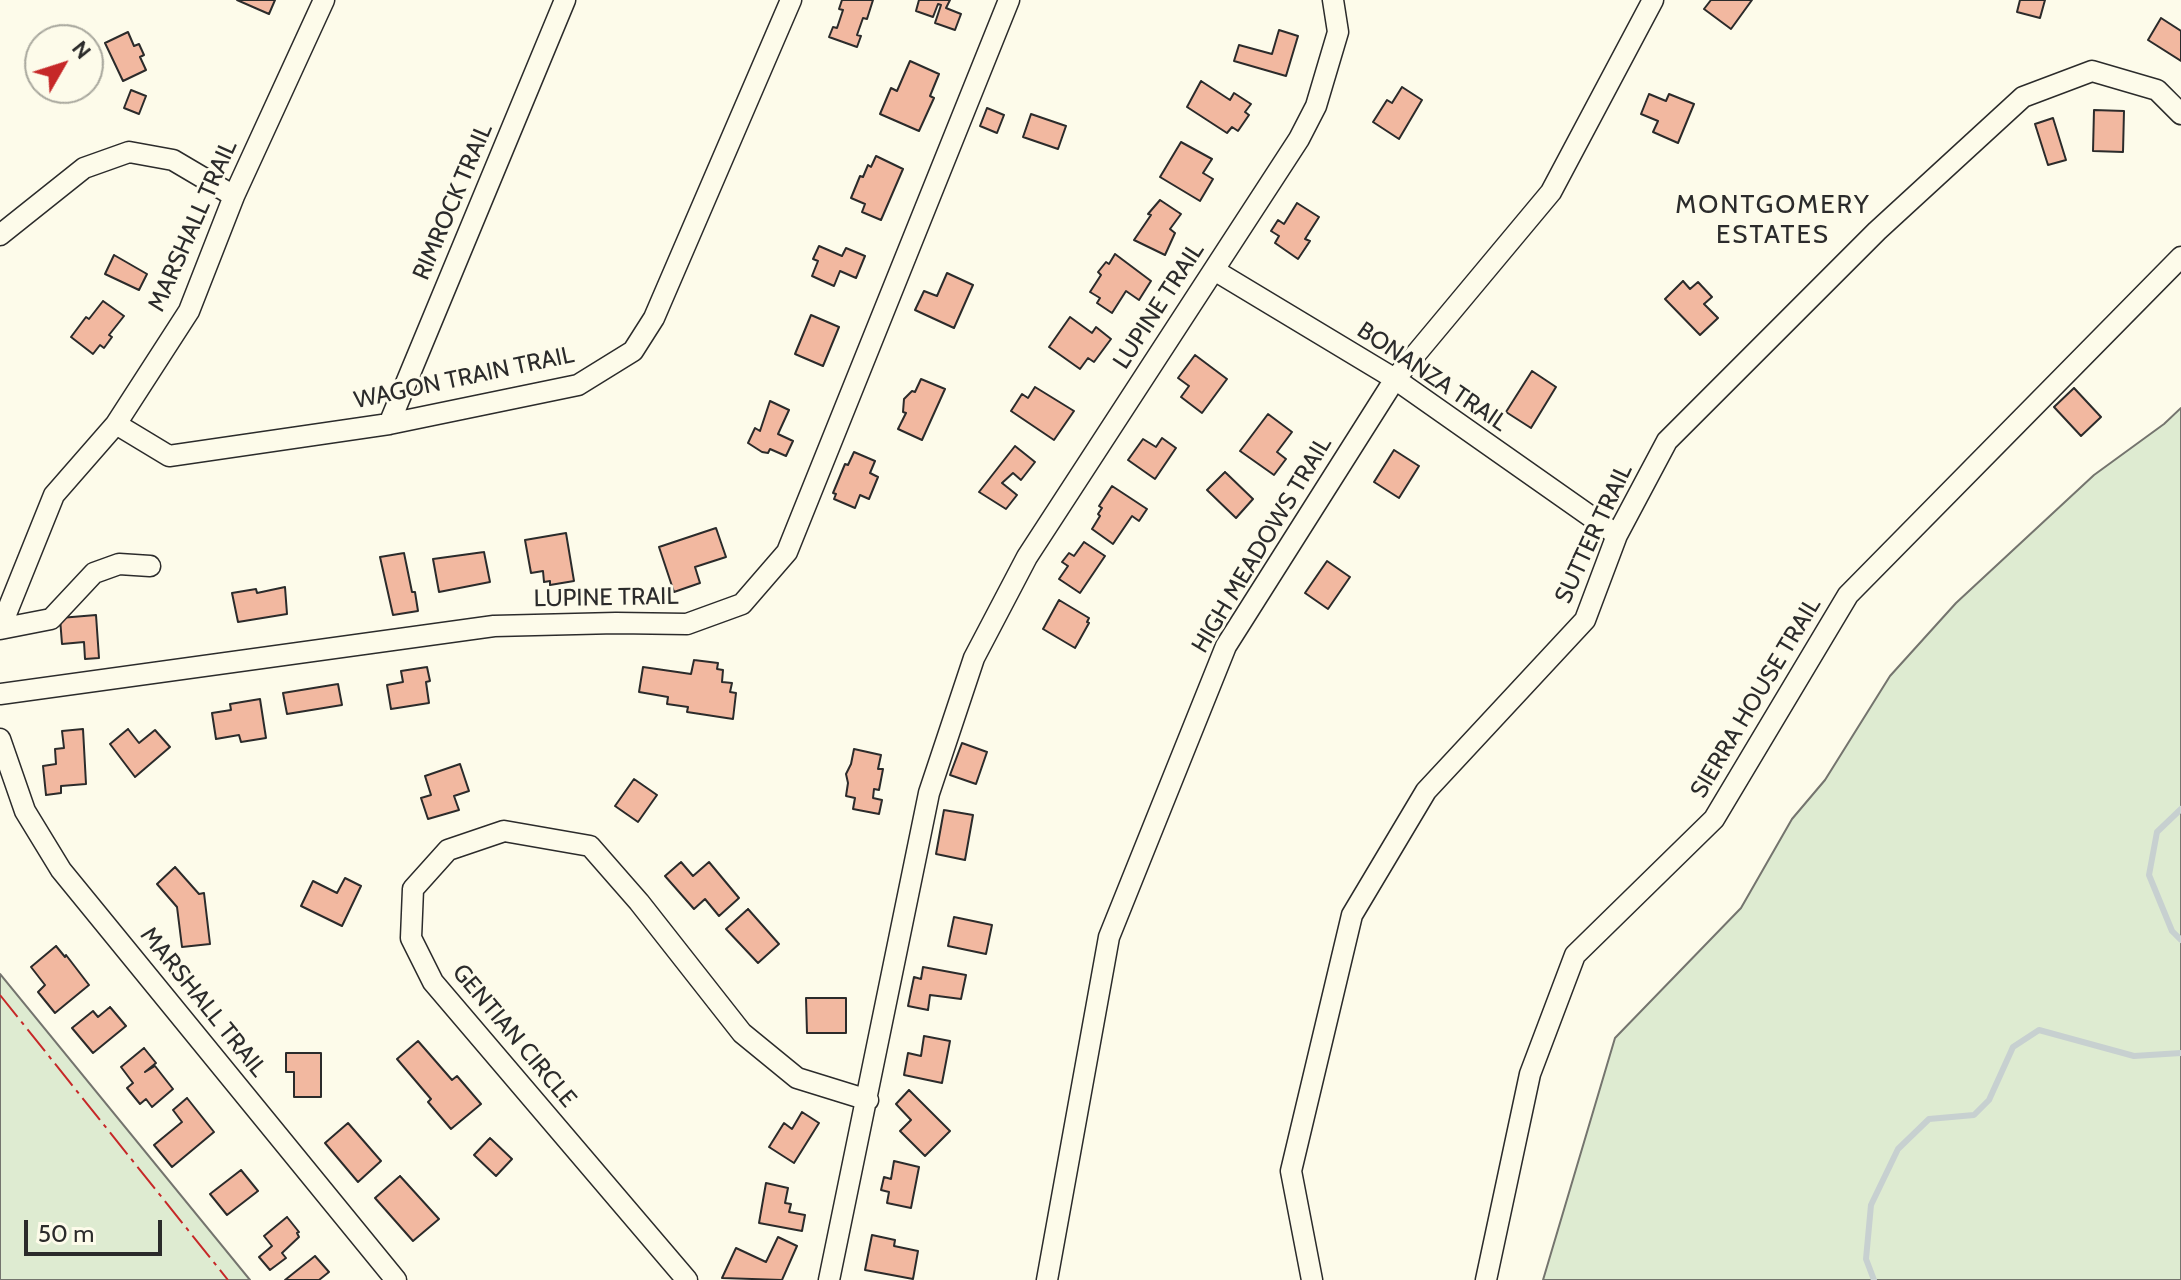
<!DOCTYPE html>
<style>
body{margin:0}
#map{position:relative;width:2181px;height:1280px;overflow:hidden;background:#fdfbea;font-family:Cabin,sans-serif}
canvas{display:block}
.north{position:absolute;left:24px;top:24px;width:80px;height:80px;box-sizing:border-box;background:#fdfbea;border:2px solid #a9a89e;border-radius:50%;rotate:51deg;font-size:22px;font-weight:700;line-height:32px;text-align:center;color:#2b2b2b}
.north::after{content:'';display:block;margin:auto;width:28px;height:36px;background:#c62828;clip-path:polygon(50% 0,100% 100%,50% 72%,0 100%)}
.scale{position:absolute;left:24px;top:1220px;width:138px;height:36px;box-sizing:border-box;border:4px solid #2b2b2b;border-top:0;padding-left:10px;font-size:24px;line-height:28px;white-space:nowrap;color:#2b2b2b;-webkit-text-stroke:6px #fdfbea;paint-order:stroke}
</style>
<div id="map">
<canvas width="2181" height="1280"></canvas>
<div class="north">N</div>
<div class="scale">50 m</div>
</div>
<script>
const ctx = document.querySelector('canvas').getContext('2d');
ctx.lineJoin = 'round';
function paint(path, color) { ctx.fillStyle = color; ctx.fill(path, 'evenodd'); }
const poly = rows => new Path2D(rows.map(r => 'M' + r).join(''));
function strokePath(path, color, width, dash) { ctx.strokeStyle = color; ctx.lineWidth = width; ctx.lineCap = dash ? 'butt' : 'round'; ctx.setLineDash(dash || []); ctx.stroke(path); }
function label(font, color, halo, rows, align = 'center') {
  ctx.font = font + ' Cabin,sans-serif'; ctx.lineWidth = 6; ctx.setLineDash([]); ctx.textBaseline = 'middle'; ctx.strokeStyle = halo; ctx.fillStyle = color; for (const [text, x, y, turn = 0] of rows) {
    ctx.save(); ctx.translate(x, y); ctx.rotate((+turn || 0) * Math.PI / 180); ctx.textAlign = isNaN(turn) ? turn : align; if (halo) ctx.strokeText(text, 0, 0); ctx.fillText(text, 0, 0); ctx.restore();
  }
}
const green = poly([
 [2181,408,2181,1280,1543,1280,1615,1038,1741,908,1792,819,1825,780,1890,676,1956,603,2094,475,2164,424,2181,408],
 [0,974,250,1280,0,1280,0,974]
]);
const stream = poly([
 [2181,809,2157,832,2149,875,2172,931,2181,940],
 [1874,1280,1866,1259,1871,1205,1898,1149,1929,1119,1974,1115,1989,1100,2013,1047,2039,1030,2134,1056,2181,1053]
]);
const building = poly([
 [237,0,275,0,269,14,237,0],
 [842,0,873,0,867,19,863,18,857,35,861,36,857,47,829,37,833,27,837,28,843,10,839,9,842,0],
 [919,0,950,0,946,8,961,14,955,30,935,23,941,5,938,4,933,17,916,11,919,0],
 [1711,0,1752,0,1731,29,1704,9,1711,0],
 [2020,0,2045,0,2040,18,2017,12,2020,0],
 [2161,18,2181,31,2181,61,2148,40,2161,18],
 [1279,30,1298,36,1286,76,1234,61,1239,45,1272,54,1279,30],
 [128,32,134,46,139,44,144,55,140,57,146,70,123,81,105,43,128,32],
 [910,61,939,74,930,96,934,98,919,131,880,114,891,88,897,91,910,61],
 [1201,81,1230,100,1234,93,1251,104,1245,112,1249,115,1238,131,1232,127,1227,133,1187,107,1201,81],
 [1402,87,1422,100,1399,139,1373,122,1387,100,1392,103,1402,87],
 [131,90,146,96,139,114,124,108,131,90],
 [1649,94,1666,101,1669,94,1694,104,1678,143,1653,132,1658,121,1641,114,1649,94],
 [987,108,1004,115,997,133,980,126,987,108],
 [2094,110,2124,111,2123,152,2093,151,2094,110],
 [1031,114,1066,126,1058,149,1023,137,1031,114],
 [2053,118,2066,160,2048,165,2035,124,2053,118],
 [1181,142,1212,159,1203,173,1213,179,1200,201,1160,177,1181,142],
 [876,156,903,169,881,220,862,212,865,204,851,198,860,176,863,177,868,165,871,167,876,156],
 [1160,200,1181,214,1170,229,1175,233,1165,255,1134,240,1151,215,1148,214,1160,200],
 [1297,203,1319,217,1305,239,1310,241,1298,259,1275,243,1279,236,1271,231,1278,220,1284,224,1297,203],
 [819,246,842,256,846,248,865,256,856,278,840,271,834,286,812,276,818,261,813,259,819,246],
 [1115,254,1151,281,1139,300,1126,291,1112,313,1097,303,1100,298,1090,292,1101,275,1098,272,1106,262,1109,264,1115,254],
 [114,255,147,274,139,290,105,274,114,255],
 [947,273,973,285,954,328,915,310,924,291,937,296,947,273],
 [1683,281,1690,289,1698,282,1712,297,1704,304,1718,318,1700,335,1665,299,1683,281],
 [103,301,124,316,109,335,112,337,104,348,100,345,93,354,71,337,86,317,89,319,103,301],
 [811,315,839,327,823,366,795,354,811,315],
 [1070,317,1092,333,1096,327,1111,339,1094,362,1088,358,1080,369,1049,347,1070,317],
 [1195,355,1227,379,1202,413,1181,397,1189,386,1178,378,1195,355],
 [1532,371,1556,387,1531,428,1506,412,1532,371],
 [921,379,945,389,922,440,898,429,906,413,903,412,904,399,912,391,915,392,921,379],
 [1035,387,1074,411,1054,440,1011,411,1022,394,1028,398,1035,387],
 [2074,388,2101,417,2081,436,2054,407,2074,388],
 [770,401,789,410,778,434,793,441,786,456,770,449,768,453,762,452,748,443,755,428,760,431,770,401],
 [1268,414,1292,432,1277,452,1286,459,1274,475,1240,451,1268,414],
 [1162,438,1176,448,1155,479,1128,460,1143,439,1156,447,1162,438],
 [1015,446,1035,462,1021,480,1013,473,1002,483,1017,495,1006,509,979,492,1015,446],
 [1394,450,1419,466,1399,498,1374,482,1394,450],
 [854,452,875,461,870,473,878,477,869,499,860,495,855,508,834,499,836,494,833,493,845,464,848,465,854,452],
 [1225,472,1253,499,1236,518,1207,490,1225,472],
 [1112,486,1147,509,1139,521,1132,516,1113,544,1092,529,1100,516,1098,514,1102,508,1099,506,1112,486],
 [716,528,726,557,695,567,700,583,674,592,659,547,716,528],
 [566,533,574,581,550,585,550,581,544,582,543,571,531,573,525,540,566,533],
 [1084,542,1105,556,1080,593,1059,579,1068,566,1062,562,1069,553,1074,556,1084,542],
 [484,552,490,582,439,592,433,559,484,552],
 [404,553,412,592,415,592,418,611,393,615,380,557,404,553],
 [1327,561,1350,577,1328,609,1305,593,1327,561],
 [285,587,287,614,238,622,232,593,256,589,257,593,285,587],
 [1059,600,1089,618,1087,622,1089,623,1075,648,1043,629,1059,600],
 [96,615,99,658,85,659,84,642,62,644,60,618,96,615],
 [694,660,718,663,717,669,723,670,722,682,732,683,730,692,736,693,733,719,687,712,688,707,667,704,668,697,639,692,643,667,691,674,694,660],
 [427,667,430,681,426,682,429,703,391,709,387,685,403,682,401,671,427,667],
 [338,684,342,705,287,714,283,693,338,684],
 [260,699,266,738,241,742,239,735,216,739,212,713,231,710,230,704,260,699],
 [83,729,86,784,61,786,61,793,46,795,43,766,56,764,55,749,64,748,62,731,83,729],
 [128,729,139,743,155,730,170,747,135,777,110,744,128,729],
 [962,743,987,752,976,784,950,775,962,743],
 [854,749,881,755,878,769,883,769,879,790,874,789,873,798,882,800,879,814,853,809,855,798,846,796,848,783,846,774,851,764,854,749],
 [460,764,469,791,454,796,459,810,428,819,421,798,431,795,425,776,460,764],
 [634,779,657,795,638,822,615,806,634,779],
 [944,810,973,815,965,860,936,854,944,810],
 [681,862,693,876,709,862,739,898,719,916,705,899,694,909,665,876,681,862],
 [175,867,199,894,204,893,210,944,182,947,177,907,157,884,175,867],
 [345,878,361,886,342,926,301,906,313,881,337,893,345,878],
 [748,909,779,944,758,963,726,929,748,909],
 [954,917,992,925,986,954,948,946,954,917],
 [56,946,65,957,66,955,89,985,55,1013,38,992,45,985,31,967,56,946],
 [923,967,966,975,961,999,930,995,928,1010,908,1006,914,977,921,979,923,967],
 [806,998,846,998,846,1033,807,1033,806,998],
 [110,1007,126,1026,93,1053,72,1028,93,1011,98,1017,110,1007],
 [924,1036,950,1041,942,1083,904,1075,908,1053,921,1056,924,1036],
 [418,1041,452,1080,457,1076,481,1104,451,1129,428,1102,431,1099,397,1059,418,1041],
 [144,1048,156,1063,145,1072,155,1066,173,1089,152,1107,146,1099,140,1104,127,1088,133,1083,121,1067,144,1048],
 [286,1053,321,1053,321,1097,294,1097,294,1072,286,1072,286,1053],
 [909,1090,950,1131,925,1156,900,1131,911,1120,896,1104,909,1090],
 [187,1098,214,1132,172,1167,154,1145,182,1122,173,1110,187,1098],
 [802,1112,819,1123,794,1163,769,1147,784,1123,792,1129,802,1112],
 [348,1123,381,1161,358,1182,325,1143,348,1123],
 [490,1138,512,1159,496,1176,474,1155,490,1138],
 [894,1161,919,1167,911,1208,887,1203,889,1192,881,1190,884,1177,891,1179,894,1161],
 [241,1170,258,1191,227,1215,210,1194,241,1170],
 [400,1176,439,1219,413,1241,375,1198,400,1176],
 [766,1183,788,1188,785,1203,791,1204,789,1212,805,1215,802,1231,759,1223,766,1183],
 [287,1217,299,1232,297,1233,299,1237,282,1253,286,1258,270,1270,259,1257,272,1246,264,1236,287,1217],
 [872,1235,895,1240,894,1246,918,1251,913,1279,865,1270,872,1235],
 [778,1237,797,1246,782,1280,722,1278,736,1248,766,1262,778,1237],
 [315,1256,329,1272,319,1280,285,1280,315,1256]
]);
const minor = poly([
 [0,235,84,168,129,152,173,160,234,196],
 [1214,270,1395,379,1617,535],
 [116,424,169,456,389,424,578,385,633,351,654,318,791,0],
 [389,424,565,0],
 [0,629,54,495,116,424,189,311,234,196,324,0],
 [0,629,51,619,94,573,119,564,150,566],
 [0,694,494,626,616,623,687,624,742,604,787,552,1009,0],
 [0,739,25,811,61,870,396,1280],
 [687,1280,433,982,411,938,413,889,448,850,504,831,590,846,639,902,742,1033,797,1078,868,1100],
 [829,1280,929,793,974,658,1027,557,1299,139,1316,106,1338,32,1333,0],
 [1047,1280,1109,937,1226,646,1395,379,1551,192,1653,0],
 [1312,1280,1291,1171,1352,915,1426,791,1585,620,1617,535,1667,441,1877,231,2023,97,2092,71,2157,90,2181,114],
 [1486,1280,1530,1074,1575,955,1714,819,1848,595,2181,257]
]);
const power = poly([
 [0,995,228,1280]
]);
const streetNames = [
 ["RIMROCK TRAIL",453,202,-67],
 ["MARSHALL TRAIL",193,226,-66],
 ["LUPINE TRAIL",1159,306,-57],
 ["BONANZA TRAIL",1432,377,34],
 ["WAGON TRAIN TRAIL",464,378,-12],
 ["SUTTER TRAIL",1594,534,-65],
 ["HIGH MEADOWS TRAIL",1262,545,-59],
 ["LUPINE TRAIL",606,598,-1],
 ["SIERRA HOUSE TRAIL",1756,698,-59],
 ["MARSHALL TRAIL",203,1002,51],
 ["GENTIAN CIRCLE",514,1036,50]
];
const neighbourhoodNames = [
 ["MONTGOMERY",1773,205],
 ["ESTATES",1773,235]
];
paint(green, '#deebd1');
strokePath(green, '#74746e', 2);
strokePath(stream, '#c7d0d0', 6);
paint(building, '#f2b8a0');
strokePath(building, '#2b2b2b', 2);
strokePath(minor, '#2b2b2b', 23);
strokePath(minor, '#fdfbea', 20);
strokePath(power, '#c62828', 2, [28, 6, 4, 6]);
label('24px', '#2b2b2b', '#fdfbea', streetNames);
ctx.letterSpacing = '2px';
label('26px', '#2b2b2b', '#fdfbea', neighbourhoodNames);
ctx.letterSpacing = '0px';
</script>
